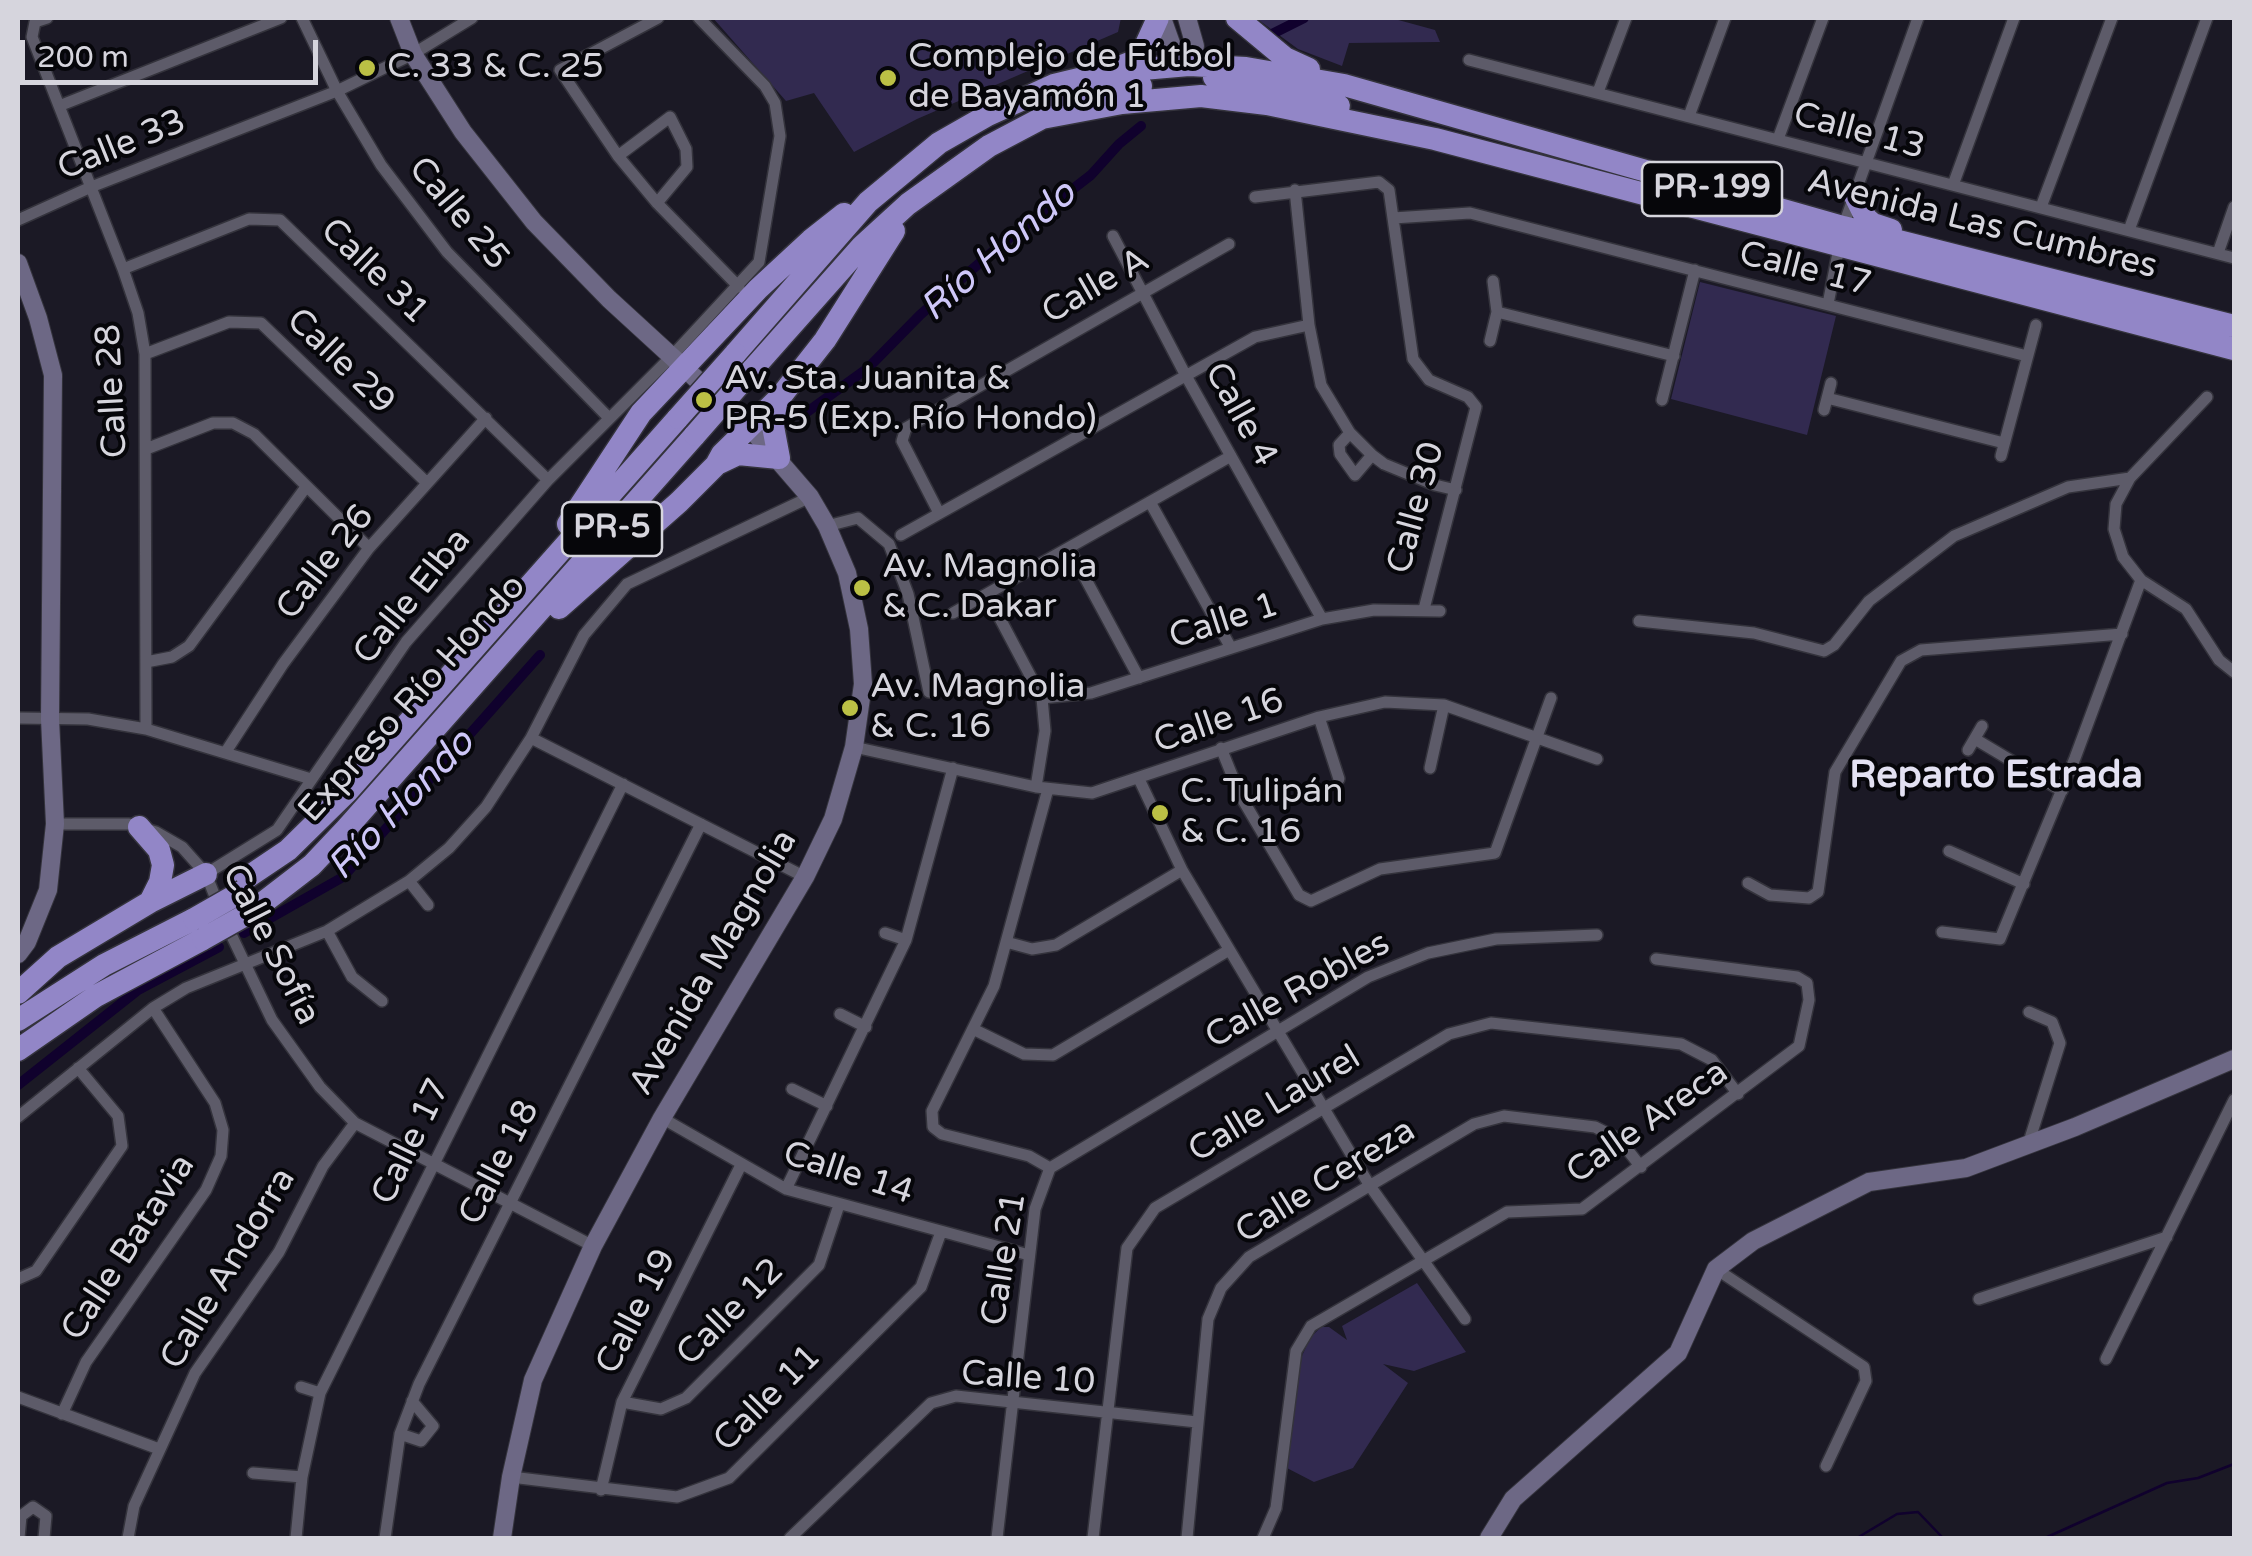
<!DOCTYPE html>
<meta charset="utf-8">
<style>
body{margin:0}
#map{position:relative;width:2252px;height:1556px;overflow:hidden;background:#1b1925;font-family:"Varela Round",sans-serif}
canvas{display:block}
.frame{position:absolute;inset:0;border:20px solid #d6d5dd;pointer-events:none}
.scale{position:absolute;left:20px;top:40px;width:298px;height:45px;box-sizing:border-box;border:5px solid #d6d5dd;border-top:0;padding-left:12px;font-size:30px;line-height:35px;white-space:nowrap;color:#d6d5dd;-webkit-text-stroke:8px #06060a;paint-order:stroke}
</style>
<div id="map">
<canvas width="2252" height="1556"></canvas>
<div class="frame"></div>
<div class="scale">200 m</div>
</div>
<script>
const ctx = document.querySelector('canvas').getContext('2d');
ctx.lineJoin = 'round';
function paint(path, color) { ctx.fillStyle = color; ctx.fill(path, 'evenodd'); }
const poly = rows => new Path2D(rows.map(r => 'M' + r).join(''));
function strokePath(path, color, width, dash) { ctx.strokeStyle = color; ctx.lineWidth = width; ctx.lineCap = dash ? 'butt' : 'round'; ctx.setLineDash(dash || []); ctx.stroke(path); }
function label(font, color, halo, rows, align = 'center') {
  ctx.font = font + ' "Varela Round",sans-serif'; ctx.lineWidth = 8; ctx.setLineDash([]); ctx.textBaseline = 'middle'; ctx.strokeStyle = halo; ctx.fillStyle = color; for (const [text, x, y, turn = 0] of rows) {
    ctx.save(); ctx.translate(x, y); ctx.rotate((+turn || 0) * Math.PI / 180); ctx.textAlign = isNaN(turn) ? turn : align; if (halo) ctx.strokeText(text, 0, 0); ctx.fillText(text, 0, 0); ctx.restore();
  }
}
const green = poly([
 [713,18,1121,18,1118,32,917,119,854,152,814,93,786,101],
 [1256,18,1391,18,1435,30,1440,42,1349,43,1342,66,1298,49],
 [1700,282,1836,316,1807,435,1671,399],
 [1417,1283,1466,1352,1414,1371,1383,1364,1408,1383,1353,1468,1314,1482,1285,1467,1302,1356,1310,1338,1321,1327,1329,1327,1347,1340,1342,1326]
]);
const stream = poly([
 [1857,1538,1897,1514,1918,1512,1943,1538],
 [2045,1538,2167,1483,2198,1478,2234,1464]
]);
const canal = poly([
 [1266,37,1304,18],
 [807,412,868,368,920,315,999,246,1091,175,1119,144,1141,126],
 [244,933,343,877,540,655],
 [18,1085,138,990,219,947]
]);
const street = poly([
 [47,18,35,22,32,37,123,269,138,313,145,354,146,729],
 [302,18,337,91,381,165,447,252,609,418],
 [658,18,560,70,618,156,657,203,739,287],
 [1469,60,2234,258],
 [1598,92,1626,18],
 [59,106,281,18],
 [1689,116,1725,18],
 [1778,139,1823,18],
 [618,156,670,117,686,149,687,167,657,203],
 [1953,185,2014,18],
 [1295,190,1309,325,1321,385,1350,433,1372,455,1384,464,1435,485,1456,490],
 [1255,197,1379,182,1389,190,1413,359,1429,380,1468,397,1476,407,1424,609],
 [2041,207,2112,18],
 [1393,218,1470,213,2027,356],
 [18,220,91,187,337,91,413,54,472,18],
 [2129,230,2207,18],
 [1113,236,1185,374,1322,619],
 [2218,253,2234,207],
 [123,269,249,219,280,220,548,480],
 [1828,304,1843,227,1918,18],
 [1497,312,1674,356],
 [1490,341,1497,312,1493,281],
 [145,354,229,322,261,323,426,482],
 [2207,397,2130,478,2116,504,2114,529,2123,557,2141,580,2186,609,2219,660,2234,672],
 [1827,398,2004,443],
 [1662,400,1695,270],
 [1824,410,1831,383],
 [1350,433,1339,445,1340,454,1355,475,1372,455],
 [146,449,213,423,233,423,254,434,369,548],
 [2001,456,2036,325],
 [1150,502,1231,648],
 [939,513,902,441,906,428,1229,244],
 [827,526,858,518,889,544,908,594,929,692],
 [901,535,1255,337,1309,325],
 [1069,548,1139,678],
 [987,594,1042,698,1045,731,1036,787],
 [953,613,1231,456],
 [1639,621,1754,633,1824,651,1834,645,1869,601,1954,536,2068,487,2130,478],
 [146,662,172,657,189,646,306,487],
 [1042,698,1091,693,1322,619,1374,610,1440,611],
 [1319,717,1339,779],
 [18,718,88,719,146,729,311,779],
 [531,738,805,877],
 [1975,739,2062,791],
 [854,747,1036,787,1092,793,1319,717,1385,702,1444,705,1597,759],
 [1221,748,1240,795,1299,895,1311,901,1380,869,1495,853,1551,698],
 [1968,750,1982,726],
 [225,753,283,664,369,548,486,418],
 [1430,768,1444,705],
 [1139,779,1182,870,1370,1186,1465,1319],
 [1048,789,994,986,932,1111,933,1127,942,1134,1029,1156,1050,1168],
 [55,824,129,824,156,832,182,847,206,874,220,909],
 [1949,851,2024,884],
 [206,874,277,830,406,642,548,480,671,357,759,262,780,136,775,103,765,86,699,18],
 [409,881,428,905],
 [1748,883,1770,895,1809,898,1818,892,1835,772,1901,661,1921,650,2122,634],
 [227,926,272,1020,320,1087,355,1123,593,1246],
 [327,931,352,977,382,1001],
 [1942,932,2000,939,2075,758,2141,580],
 [885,933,906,940],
 [1006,942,1032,949,1056,945,1182,870],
 [840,1014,866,1027],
 [973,1029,1024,1054,1053,1055,1229,950],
 [792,1089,827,1106],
 [18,1117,153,1008,186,988,327,931,409,881,449,848,486,807,531,738,584,635,627,584,810,497],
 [662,1118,786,1189,1029,1255],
 [2028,1145,2060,1043,2052,1022,2029,1012],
 [1050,1168,1368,977,1428,953,1496,939,1597,935],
 [786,1189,906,940,953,768],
 [1716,1269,1864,1367,1866,1381,1826,1466],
 [18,1279,36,1271,122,1146,118,1116,78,1068],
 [1979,1299,2167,1237],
 [2106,1359,2234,1100],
 [301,1387,320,1393],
 [18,1397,159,1449],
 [622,1402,661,1409,686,1398,819,1265,839,1205],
 [62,1414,86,1362,206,1190,221,1156,223,1130,215,1103,153,1008],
 [400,1434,421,1441,433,1426,412,1401],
 [253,1473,302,1477],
 [511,1477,677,1497,729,1478,921,1287,941,1232],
 [601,1490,622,1402,741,1165],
 [19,1538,21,1516,33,1507,46,1516,44,1538],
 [128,1538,134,1506,195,1373,279,1252,323,1166,355,1123],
 [296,1538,302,1477,320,1393,623,784],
 [385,1538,400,1434,419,1384,701,824],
 [790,1538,931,1403,956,1396,1197,1422],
 [997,1538,1035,1209,1050,1168],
 [1093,1538,1127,1248,1155,1208,1449,1034,1491,1023,1681,1044,1712,1060,1738,1094],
 [1187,1538,1208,1319,1221,1288,1249,1257,1474,1124,1504,1116,1595,1127,1619,1139,1641,1167],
 [1263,1538,1276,1508,1296,1351,1311,1326,1507,1212,1582,1209,1799,1046,1809,1000,1807,983,1797,977,1656,959]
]);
const secondary = poly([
 [399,18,413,54,463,132,534,222,609,299,753,431,810,497,827,526,847,573,859,629,863,684,854,747,833,819,805,877,662,1118,593,1246,533,1380,511,1477,502,1538],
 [1162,18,1173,49,1189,65,1195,46,1187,18],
 [18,263,38,318,53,375,50,719,55,824,48,890,27,942,18,954],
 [1489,1538,1513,1499,1678,1353,1716,1269,1753,1241,1869,1182,1966,1168,2075,1127,2234,1059]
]);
const highway = poly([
 [1237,18,1285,58,1309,69],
 [1119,67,1132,62,1143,51,1158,18],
 [1214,77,1307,95,1339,106],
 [1060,103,1109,89,1141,86],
 [1854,194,1866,218,1873,224,1891,230],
 [735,354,868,202,939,143,988,115,1054,85,1108,72,1189,65,1246,68,1344,85,1843,227,2234,326],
 [752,370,862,246,908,204,989,146,1042,118,1122,103,1201,96,1267,104,1435,139,2234,349],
 [719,463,738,454,779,458,772,421,780,399],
 [568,524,641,413,758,289,811,240,844,214],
 [559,608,679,502,716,465,722,454,781,396,825,340,894,231],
 [239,883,288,850,347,792,678,418],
 [150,902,206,874],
 [251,912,312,865,346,829,695,435],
 [18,993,58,957,150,902,160,882,163,865,159,850,139,827],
 [18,1020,104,965,194,919],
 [18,1050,96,996,203,939]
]);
const highwayBridge = poly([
 [678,418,735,354],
 [695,435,752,370],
 [194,919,243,891],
 [203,939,251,912]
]);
const markers = [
 [367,68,10,"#bbc045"],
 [888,78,10,"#bbc045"],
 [704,400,10,"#bbc045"],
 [862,588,10,"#bbc045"],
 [850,708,10,"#bbc045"],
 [1160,813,10,"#bbc045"]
];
const shields = [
 [1712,189,140],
 [612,529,100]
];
const shieldNames = [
 ["PR-199",1712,189],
 ["PR-5",612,529]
];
const poiNames = [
 ["Complejo de Fútbol",908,58],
 ["de Bayamón 1",908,98],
 ["C. 33 & C. 25",387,68],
 ["Av. Sta. Juanita &",724,380],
 ["PR-5 (Exp. Río Hondo)",724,420],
 ["Av. Magnolia",882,568],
 ["& C. Dakar",882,608],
 ["Av. Magnolia",870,688],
 ["& C. 16",870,728],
 ["C. Tulipán",1180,793],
 ["& C. 16",1180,833]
];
const streetNames = [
 ["Calle 13",1859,132,15],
 ["Calle 33",122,146,-22],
 ["Calle 25",458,214,50],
 ["Avenida Las Cumbres",1982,225,14],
 ["Calle 17",1805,270,14],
 ["Calle 31",374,272,44],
 ["Calle A",1096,287,-30],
 ["Calle 29",340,362,44],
 ["Calle 28",113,391,-93],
 ["Calle 4",1240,415,61],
 ["Calle 30",1417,508,-75],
 ["Calle 26",326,563,-52],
 ["Calle Elba",413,597,-51],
 ["Calle 1",1224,622,-18],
 ["Expreso Río Hondo",413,699,-48],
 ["Calle 16",1219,722,-19],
 ["Calle Sofía",270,945,63],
 ["Avenida Magnolia",714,963,-60],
 ["Calle Robles",1298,991,-29],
 ["Calle Laurel",1275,1105,-31],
 ["Calle Areca",1648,1123,-35],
 ["Calle 17",412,1142,-64],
 ["Calle 18",500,1163,-63],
 ["Calle 14",848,1174,18],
 ["Calle Cereza",1326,1182,-32],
 ["Calle Batavia",129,1248,-57],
 ["Calle 21",1005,1259,-81],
 ["Calle Andorra",229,1269,-59],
 ["Calle 19",637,1312,-63],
 ["Calle 12",731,1313,-45],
 ["Calle 10",1028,1379,4],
 ["Calle 11",768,1399,-45]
];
const waterNames = [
 ["Río Hondo",999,252,-41],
 ["Río Hondo",402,806,-46]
];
const neighbourhoodNames = [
 ["Reparto Estrada",1996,777]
];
paint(green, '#322a50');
strokePath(stream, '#10012d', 2.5);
strokePath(canal, '#10012d', 10);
strokePath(street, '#34333c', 14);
strokePath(secondary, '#34333c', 20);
strokePath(highway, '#34333c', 25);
strokePath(street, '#5d5b69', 11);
strokePath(secondary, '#6d6885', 18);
strokePath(highway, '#9286c7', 22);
strokePath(highwayBridge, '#34333c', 25, []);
strokePath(highwayBridge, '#9286c7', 22);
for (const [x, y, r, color] of markers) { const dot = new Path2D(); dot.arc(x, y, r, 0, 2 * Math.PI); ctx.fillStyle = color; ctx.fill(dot); strokePath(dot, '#06060a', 4); }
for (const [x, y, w] of shields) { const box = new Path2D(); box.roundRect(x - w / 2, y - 27, w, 54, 8); ctx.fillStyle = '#06060a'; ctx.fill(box); strokePath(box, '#d6d5dd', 2.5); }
label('bold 32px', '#d6d5dd', null, shieldNames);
label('35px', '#d6d5dd', '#06060a', poiNames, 'left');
label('35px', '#d6d5dd', '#06060a', streetNames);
label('italic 38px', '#cec7f8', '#06060a', waterNames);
label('bold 38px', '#e3e1f2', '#06060a', neighbourhoodNames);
</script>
